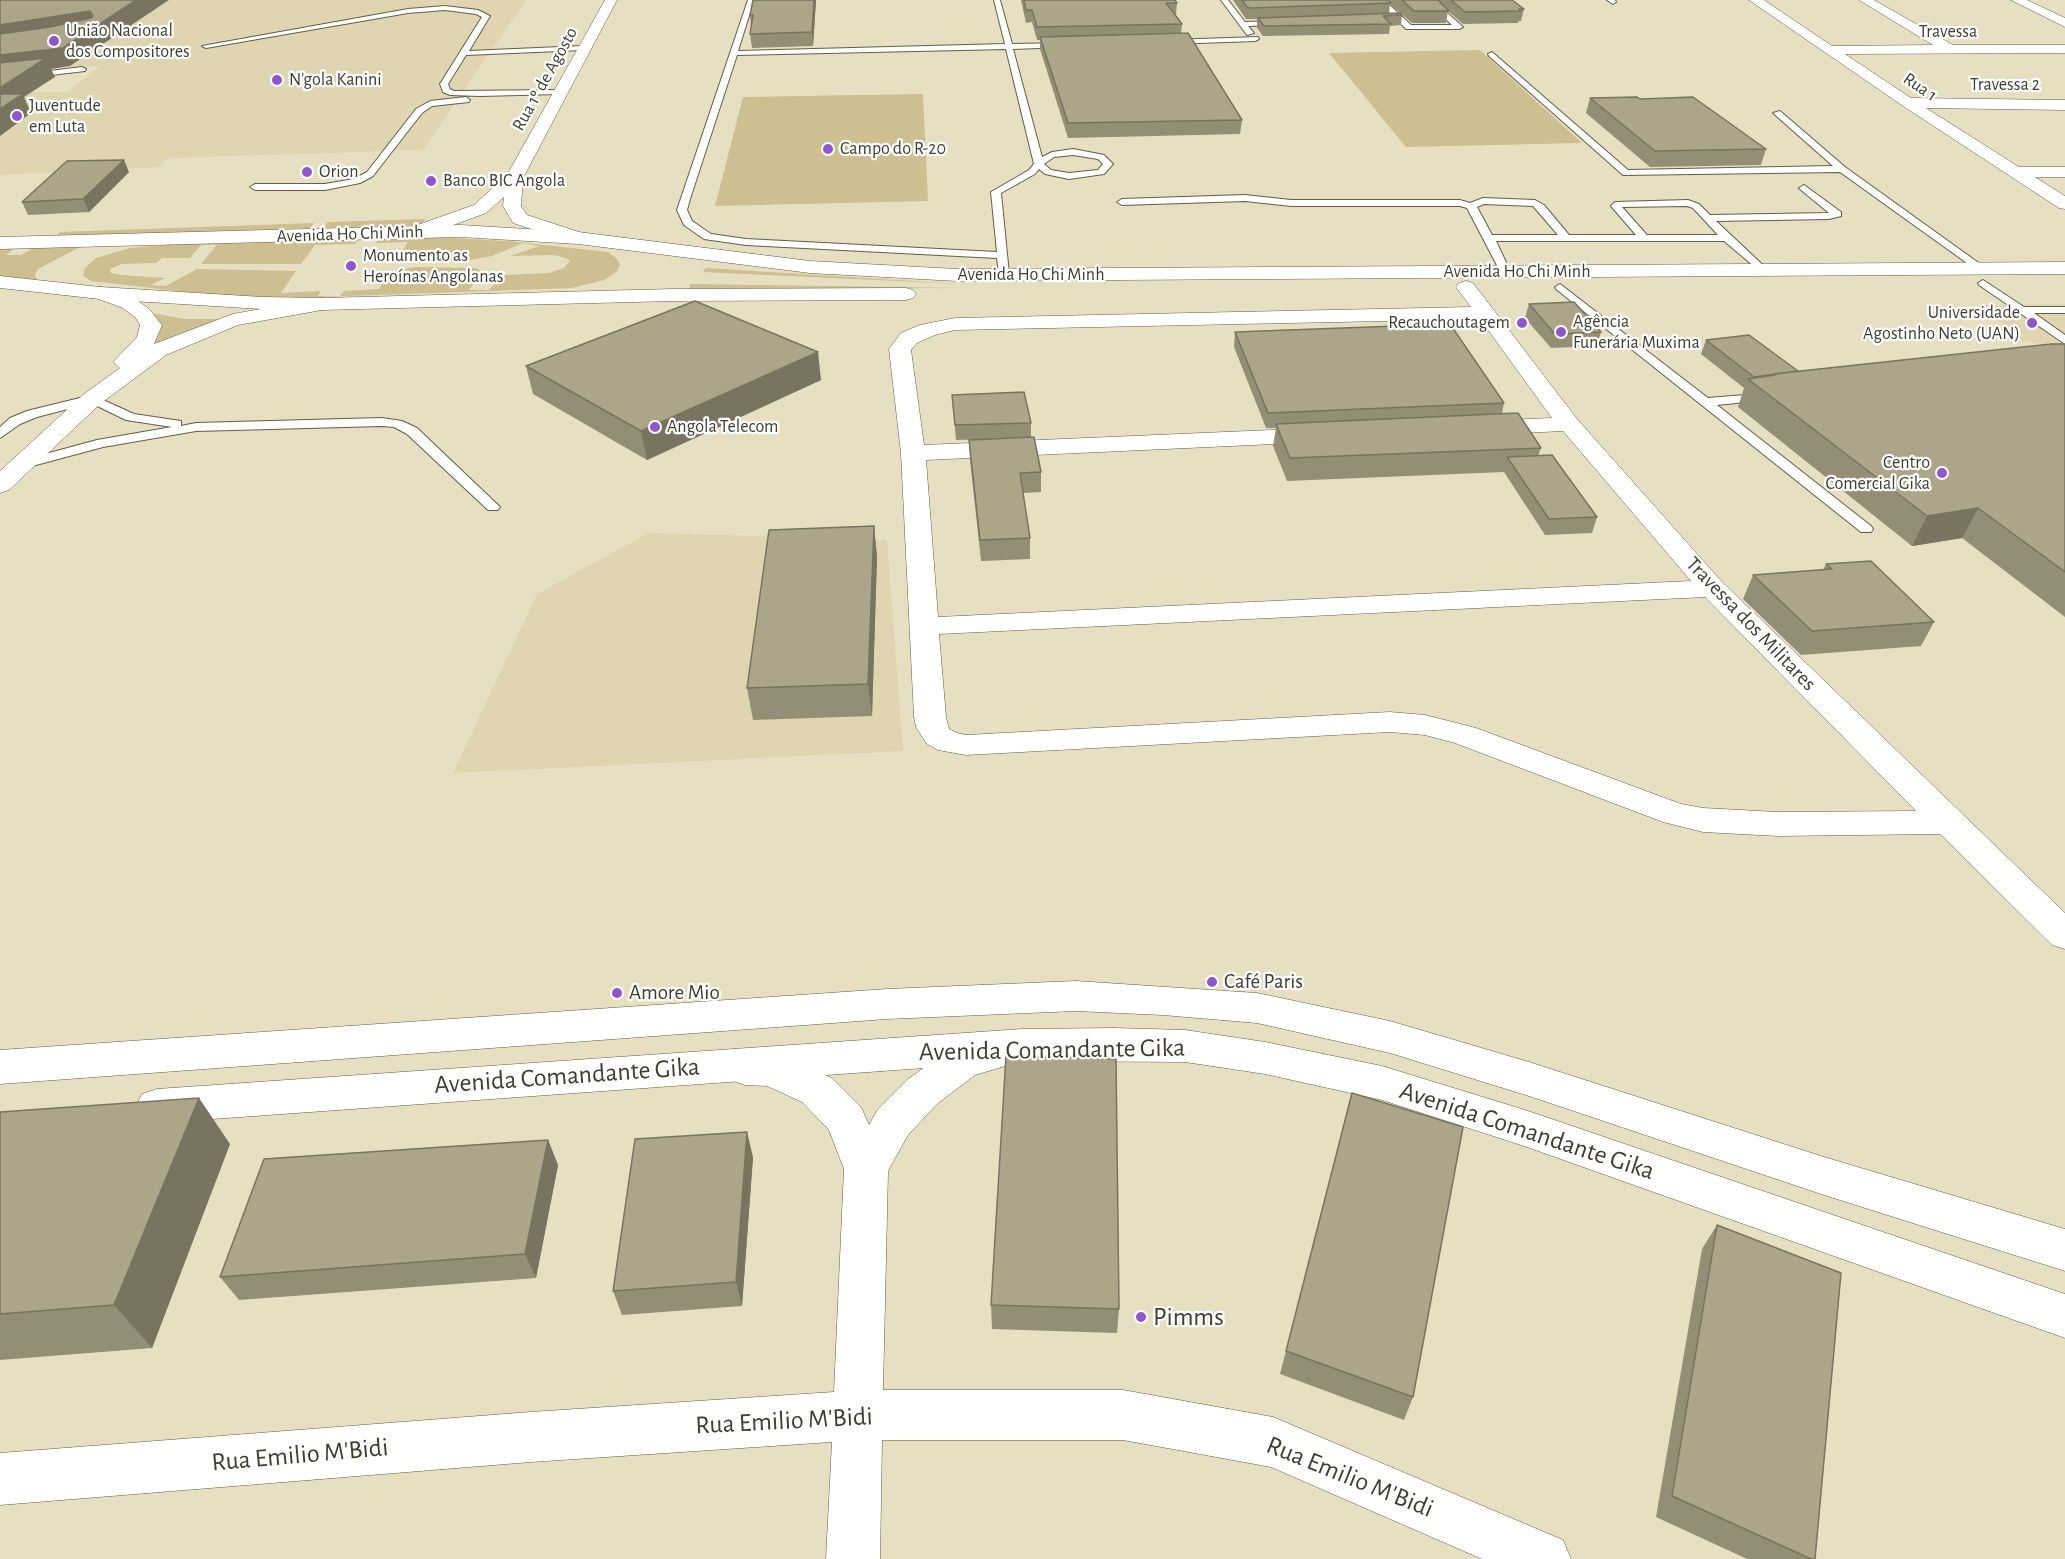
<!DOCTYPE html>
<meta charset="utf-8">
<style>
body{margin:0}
canvas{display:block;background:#e7dfc1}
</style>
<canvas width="2065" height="1559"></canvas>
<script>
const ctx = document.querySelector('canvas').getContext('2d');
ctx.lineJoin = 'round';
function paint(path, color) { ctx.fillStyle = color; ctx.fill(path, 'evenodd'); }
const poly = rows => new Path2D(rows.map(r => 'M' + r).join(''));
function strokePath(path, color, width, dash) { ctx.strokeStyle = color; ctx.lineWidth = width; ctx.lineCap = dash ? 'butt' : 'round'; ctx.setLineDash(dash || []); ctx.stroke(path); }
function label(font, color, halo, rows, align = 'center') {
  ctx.font = font + ' "Alegreya Sans",sans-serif'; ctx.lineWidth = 4.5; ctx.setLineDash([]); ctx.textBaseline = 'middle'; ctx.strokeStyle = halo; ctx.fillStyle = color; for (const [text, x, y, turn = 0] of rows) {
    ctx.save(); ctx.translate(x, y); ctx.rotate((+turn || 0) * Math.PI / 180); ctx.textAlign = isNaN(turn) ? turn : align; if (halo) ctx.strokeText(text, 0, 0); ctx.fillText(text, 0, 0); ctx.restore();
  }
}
const built = poly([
 [0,0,526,0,423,150,167,158,159,167,0,175,0,92,67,92,100,66,69,67,156,8],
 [2065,304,2065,349,2022,340,1977,305],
 [649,533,887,540,903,751,453,773,537,594]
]);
const green = poly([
 [1480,50,1582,143,1406,147,1329,53],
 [923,94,928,201,715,206,743,97],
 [425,219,421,225,323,228,327,222],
 [314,223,310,228,55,237,60,232],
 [429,237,507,241,608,252,616,258,620,264,617,272,604,280,572,288,293,298,212,295,91,281,83,276,85,268,96,258,130,248,176,244],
 [359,239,379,239,376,243,408,242,398,259,470,260,492,256,523,243,539,246,511,256,553,255,566,258,570,261,564,268,549,273,504,275,489,290,469,290,482,272,476,268,416,267,390,272,379,289,344,291,340,296,318,296,321,291,281,293,296,271,197,269,166,286,151,285,165,278,121,275,111,273,110,269,122,264,156,263,162,258,190,258,201,245,217,245,201,264,301,264,315,245,355,244],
 [80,247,38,269,35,275,37,281,0,276,0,249,15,248,6,255,21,255,34,248],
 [706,268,961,284,703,272],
 [690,284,964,288,689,289],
 [152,313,185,319,230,319,151,347,161,329]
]);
const service = poly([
 [748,0,754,0,738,51,1005,44,994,0,1000,0,1012,44,1065,43,1069,45,1065,47,1013,49,1042,157,1052,152,1073,149,1104,155,1113,164,1104,174,1069,179,1045,174,1039,169,1035,174,1001,193,1009,274,1004,277,999,274,997,258,746,245,704,239,684,225,677,210,748,0],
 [1006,49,1034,164,1029,170,991,192,997,252,746,239,711,234,692,221,687,210,690,199,737,55,1006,49],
 [1073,155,1098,159,1103,164,1098,170,1069,173,1051,170,1044,164,1054,157,1073,155],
 [1221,0,1228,0,1245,22,1280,21,1284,23,1280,25,1248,26,1254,33,1247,35,1221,0],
 [1377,0,1384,0,1411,25,1452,25,1426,0,1433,0,1463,27,1459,29,1406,29,1377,0],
 [1607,0,1615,0,1616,2,1613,4,1607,0],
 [445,6,478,10,490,16,469,51,583,46,587,48,583,50,466,55,448,84,450,89,454,91,559,90,563,92,559,94,480,96,450,95,443,92,440,84,482,17,476,14,445,10,408,13,206,48,202,46,408,9,445,6],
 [1258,37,1259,39,1255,41,1170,44,1166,42,1170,40,1258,37],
 [1492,52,1628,170,1833,166,1773,113,1780,111,1845,167,1987,269,1982,272,1978,271,1840,172,1623,175,1489,56,1488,54,1492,52],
 [82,67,86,69,85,71,0,81,0,77,82,67],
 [466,97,470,100,469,102,432,106,422,113,373,176,360,183,325,190,255,190,250,187,255,184,325,184,354,179,367,172,416,109,430,101,466,97],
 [1804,185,1841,212,1841,216,1829,219,1716,221,1766,268,1766,272,1762,273,1724,241,1496,241,1511,273,1506,276,1501,273,1467,208,1460,206,1291,206,1245,201,1122,205,1117,202,1122,199,1245,195,1291,200,1460,200,1470,203,1483,198,1535,200,1544,205,1569,235,1636,235,1611,206,1615,202,1688,200,1699,204,1710,215,1829,213,1801,190,1799,188,1804,185],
 [1484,204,1533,206,1558,235,1492,235,1477,207,1484,204],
 [1687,206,1693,208,1718,235,1647,235,1622,207,1687,206],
 [1983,280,2024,307,2065,307,2065,313,2034,313,2065,335,2065,344,1979,285,1978,283,1983,280],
 [1560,284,1708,398,1769,393,1771,396,1769,399,1765,400,1717,405,1871,526,1873,529,1871,532,1861,532,1556,289,1555,287,1560,284],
 [92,395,134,414,181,421,181,426,196,423,382,418,402,421,417,428,500,507,498,510,488,510,407,434,394,427,382,426,196,431,103,447,21,469,16,468,14,465,16,462,97,440,172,427,126,420,91,403,37,417,20,424,0,438,0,427,10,418,27,411,92,395]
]);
const minor = poly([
 [1749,0,1764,0,1832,46,1933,45,1859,0,1874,0,1953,45,2065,45,2065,53,1845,54,1911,98,2065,100,2065,110,1926,108,2019,167,2065,167,2065,177,2035,177,2065,196,2065,209,2059,208,1903,106,1749,0],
 [2011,0,2027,0,2065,18,2065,27,2011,0],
 [1466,281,1473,283,1577,419,1722,582,2065,913,2065,949,2052,945,1940,834,1778,836,1703,832,1663,822,1455,743,1425,735,1390,732,966,755,938,750,926,743,916,727,914,717,901,453,889,349,901,333,920,325,955,318,1471,307,1456,287,1459,283,1466,281],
 [1480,319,1552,418,1481,421,1473,423,1469,428,1473,433,1481,435,1563,431,1691,581,938,617,926,460,1318,442,1326,440,1330,435,1326,430,1318,428,924,445,911,350,917,343,935,335,955,330,1480,319],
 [1705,597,1916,811,1778,812,1703,808,1681,804,1476,728,1425,715,1390,712,966,735,957,733,949,729,946,717,939,634,1705,597],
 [100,287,137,300,149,309,162,325,154,344,233,314,322,298,329,300,332,304,329,308,322,310,238,325,166,355,100,404,9,490,0,493,0,471,84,394,120,368,113,362,137,337,140,325,135,317,123,308,93,297,90,293,93,289,100,287],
 [998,1036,1012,1040,1018,1052,1012,1064,975,1075,937,1104,908,1135,888,1171,883,1390,1123,1390,1273,1417,1563,1540,1571,1559,1482,1559,1271,1467,1123,1440,882,1440,880,1559,826,1559,832,1442,531,1462,0,1505,0,1453,531,1412,834,1392,844,1169,829,1130,802,1102,767,1086,745,1085,731,1080,725,1068,731,1056,745,1051,771,1053,785,1058,832,1078,861,1107,869,1125,878,1109,907,1080,948,1050,998,1036]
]);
const tertiary = poly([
 [1076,981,1257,993,1390,1021,1529,1062,1824,1157,2065,1229,2065,1271,1824,1195,1529,1096,1390,1053,1257,1023,1163,1015,1076,1011,887,1019,0,1084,0,1050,887,989,1076,981],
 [1114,1028,1185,1030,1265,1042,1382,1066,1525,1110,2065,1294,2065,1338,1524,1146,1382,1100,1265,1074,1185,1062,1022,1061,157,1123,142,1118,136,1106,142,1094,157,1089,1022,1029,1114,1028]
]);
const secondary = poly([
 [605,0,617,0,523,178,521,206,527,215,585,234,587,238,585,242,571,242,513,223,503,206,504,197,486,213,426,235,412,235,410,231,412,227,474,205,507,175,605,0]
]);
const primary = poly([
 [460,225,578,232,810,261,957,269,2065,262,2065,274,957,281,810,273,578,244,460,237,0,249,0,237,460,225],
 [0,276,100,287,262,297,322,298,673,289,906,288,913,290,916,294,913,298,906,300,673,301,322,310,262,309,100,299,0,288,0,276]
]);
const wall = poly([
 [816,0,813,46,752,48,750,34,751,27,750,15],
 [1021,0,1175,0,1177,3,1176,15,1175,15,1182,24,1181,33,1242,120,1240,134,1068,138,1040,49,1040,40,1037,40,1032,22,1026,23],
 [1233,0,1512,0,1524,9,1521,21,1519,21,1518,23,1463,24,1448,11,1446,23,1412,23,1390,4,1389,13,1402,15,1401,25,1390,26,1389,34,1263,36,1257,28,1257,19,1246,19],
 [1590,98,1640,99,1766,149,1761,165,1650,167,1586,113],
 [129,172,89,212,28,215,22,202],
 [1529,304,1601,332,1597,346,1551,348,1525,318],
 [1235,332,1504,403,1502,414,1541,448,1538,456,1597,517,1592,533,1545,535,1504,472,1287,481,1273,446,1276,428,1266,428,1234,347],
 [1706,340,1798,371,2065,344,2065,617,1962,538,1912,546,1738,407,1744,388,1701,354],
 [526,366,821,380,647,460,533,394],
 [952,395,1031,423,1031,438,1041,472,1041,492,1023,493,1030,538,1030,559,981,561,970,460,969,440,996,439,956,440],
 [874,526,877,557,872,716,753,720,747,688],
 [1826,564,1934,622,1921,646,1801,655,1743,599,1753,575,1823,570],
 [1352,1093,1413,1397,1404,1420,1280,1374],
 [0,1112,230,1144,152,1348,0,1360],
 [548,1140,558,1165,536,1278,239,1300,220,1277],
 [753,1157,742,1306,622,1315,613,1291],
 [1717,1225,1815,1559,1747,1559,1656,1517,1702,1249],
 [991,1305,1119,1309,1117,1333,992,1329]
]);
const shadedWall = poly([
 [136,0,169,0,70,66,51,69,55,77,24,97,31,113,0,136,0,25,90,11,96,26],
 [814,0,816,0,813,46,812,32],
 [124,160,129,172,89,212,83,199],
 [818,352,821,380,647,460,641,431],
 [1978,508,1962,538,1912,546,1927,516],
 [874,526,877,557,872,716,868,684],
 [199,1098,230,1144,152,1348,114,1305],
 [747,1132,753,1157,742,1306,736,1282],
 [548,1140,558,1165,536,1278,525,1254]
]);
const building = poly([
 [0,0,136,0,63,48,0,55,0,34,50,27,91,18,93,16,90,11,0,25,0,0],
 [753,0,814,0,812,32,750,34,753,15,750,15,753,0],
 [1024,0,1175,0,1177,3,1166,3,1182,24,1037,27,1032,10,1026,10,1024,0],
 [1242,0,1388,0,1391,3,1251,8,1247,7,1242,0],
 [1402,0,1438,0,1449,11,1414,11,1402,0],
 [1451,0,1512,0,1524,9,1519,9,1521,11,1465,12,1451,0],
 [1400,13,1402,15,1383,16,1391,24,1264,26,1258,18,1400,13],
 [1188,33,1242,120,1068,123,1040,37,1188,33],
 [46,58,0,88,0,63,46,58],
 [0,94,23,94,0,109,0,94],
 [1637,97,1640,99,1693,97,1766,149,1655,151,1590,98,1637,97],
 [124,160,83,199,22,202,67,161,124,160],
 [695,301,818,352,641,431,526,366,695,301],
 [1574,302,1601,332,1555,334,1529,304,1574,302],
 [1450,324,1504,403,1268,413,1235,332,1450,324],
 [1749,335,1798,371,1754,377,1706,340,1749,335],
 [2051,344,2065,344,2065,572,1978,508,1927,516,1748,379,1775,375,1773,374,2051,344],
 [1024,392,1031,423,955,425,952,395,1024,392],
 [1518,413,1541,448,1290,458,1276,424,1518,413],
 [1034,437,1041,472,1020,473,1030,538,980,540,969,440,1034,437],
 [1552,455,1597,517,1549,519,1507,457,1552,455],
 [874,526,868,684,747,688,769,530,874,526],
 [1871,561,1934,622,1812,631,1753,575,1832,569,1826,564,1871,561],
 [1006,1056,1116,1059,1119,1309,991,1305,1006,1056],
 [1352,1093,1463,1127,1413,1397,1286,1351,1352,1093],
 [199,1098,114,1305,0,1314,0,1112,199,1098],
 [747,1132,736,1282,613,1291,635,1139,747,1132],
 [548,1140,525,1254,220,1277,264,1159,548,1140],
 [1717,1225,1841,1273,1815,1559,1811,1559,1672,1496,1717,1225]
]);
const markers = [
 [54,41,6,"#9156cd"],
 [277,80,6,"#9156cd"],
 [17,116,6,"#9156cd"],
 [828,149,6,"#9156cd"],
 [307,172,6,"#9156cd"],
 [431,181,6,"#9156cd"],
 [351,266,6,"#9156cd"],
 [1522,323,6,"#9156cd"],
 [2032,323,6,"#9156cd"],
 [1561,332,6,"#9156cd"],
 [655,427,6,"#9156cd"],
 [1942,473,6,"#9156cd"],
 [1212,982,6,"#9156cd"],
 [617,993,6,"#9156cd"],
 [1141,1317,6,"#9156cd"]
];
const farPoinames = [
 ["União Nacional",66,31],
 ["dos Compositores",66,52],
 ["N'gola Kanini",289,80],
 ["Juventude",29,106],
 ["em Luta",29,127],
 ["Campo do R-20",840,149],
 ["Orion",319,172],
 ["Banco BIC Angola",443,181],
 ["Monumento as",363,256],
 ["Heroínas Angolanas",363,277],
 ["Universidade",2020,313,"right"],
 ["Agostinho Neto (UAN)",2020,334,"right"],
 ["Agência",1573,322],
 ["Funerária Muxima",1573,343],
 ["Recauchoutagem",1510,323,"right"],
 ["Angola Telecom",667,427],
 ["Centro",1930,463,"right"],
 ["Comercial Gika",1930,484,"right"]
];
const farStreetnames = [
 ["Travessa",1948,32],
 ["Rua 1º de Agosto",545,79,-61],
 ["Travessa 2",2005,85],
 ["Rua 1",1920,87,34],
 ["Avenida Ho Chi Minh",350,234,-2],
 ["Avenida Ho Chi Minh",1517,272],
 ["Avenida Ho Chi Minh",1031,275]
];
const streetNames = [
 ["Travessa dos Militares",1751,624,46]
];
const poiNames = [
 ["Café Paris",1224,982],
 ["Amore Mio",629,993]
];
const nearStreetnames = [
 ["Avenida Comandante Gika",1052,1050,-1],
 ["Avenida Comandante Gika",567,1076,-4],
 ["Avenida Comandante Gika",1527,1131,18],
 ["Rua Emilio M'Bidi",784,1421,-3],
 ["Rua Emilio M'Bidi",300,1455,-5],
 ["Rua Emilio M'Bidi",1350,1477,22]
];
const nearPoinames = [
 ["Pimms",1153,1317]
];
paint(built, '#dfd5b0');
paint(green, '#cdbf90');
strokePath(service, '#655e44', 2);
strokePath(minor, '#655e44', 1);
strokePath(tertiary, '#655e44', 1);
strokePath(secondary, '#655e44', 1);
strokePath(primary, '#655e44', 1);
paint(service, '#fff');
paint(minor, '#fff');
paint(tertiary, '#fff');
paint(secondary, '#fff');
paint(primary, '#fff');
paint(wall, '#958e76');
paint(shadedWall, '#797460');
paint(building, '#ada589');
strokePath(building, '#797460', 1.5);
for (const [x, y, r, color] of markers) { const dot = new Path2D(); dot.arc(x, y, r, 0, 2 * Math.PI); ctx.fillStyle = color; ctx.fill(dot); strokePath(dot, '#fff', 2); }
label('18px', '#403d31', '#fff', farPoinames, 'left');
label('18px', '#403d31', '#fff', farStreetnames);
label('21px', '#403d31', '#fff', streetNames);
label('21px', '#403d31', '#fff', poiNames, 'left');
label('26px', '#403d31', '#fff', nearStreetnames);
label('26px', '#403d31', '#fff', nearPoinames, 'left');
</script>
